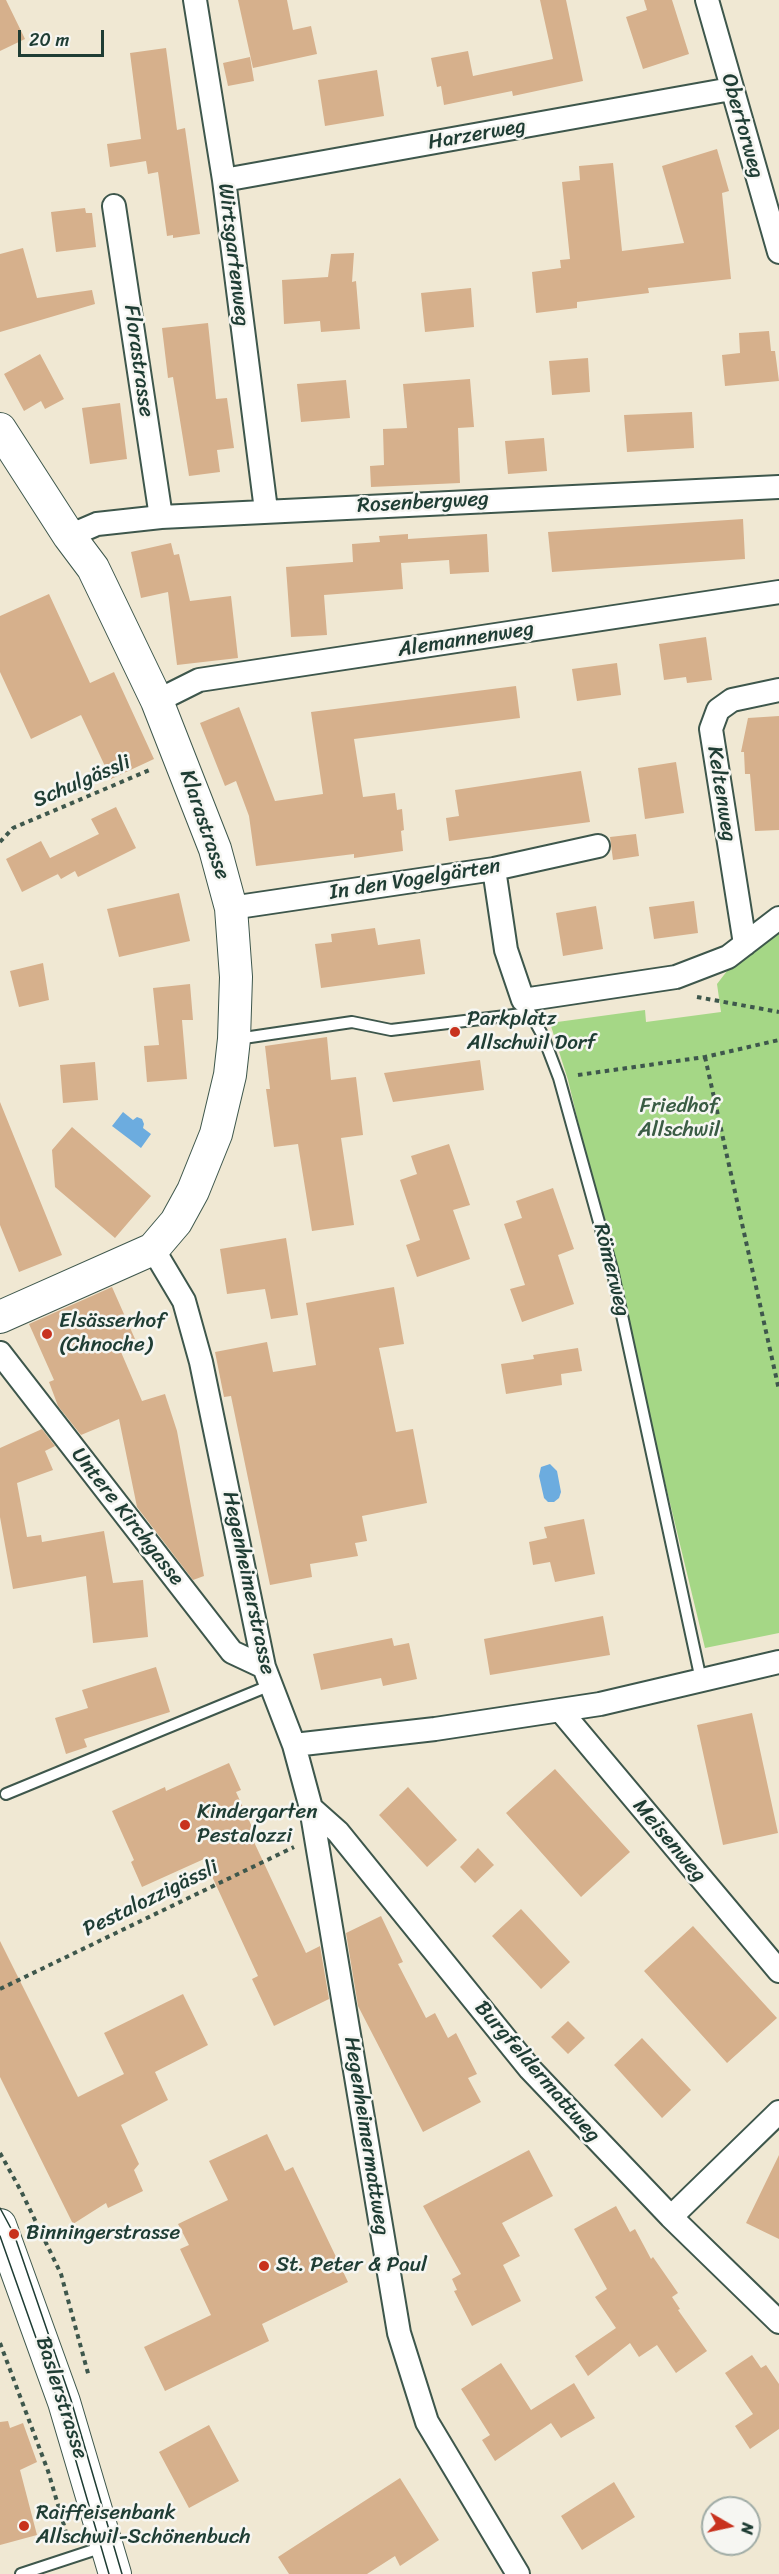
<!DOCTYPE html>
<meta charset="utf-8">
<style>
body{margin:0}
#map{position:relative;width:779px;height:2574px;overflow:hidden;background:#f0e8d3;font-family:Sriracha,sans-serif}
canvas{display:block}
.north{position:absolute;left:701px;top:2496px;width:60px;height:60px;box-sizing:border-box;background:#f6f6f2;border:2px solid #a0aca6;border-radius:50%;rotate:99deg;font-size:16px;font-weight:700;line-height:24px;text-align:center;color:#1f3d34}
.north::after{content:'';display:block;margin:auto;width:21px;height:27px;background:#c8321e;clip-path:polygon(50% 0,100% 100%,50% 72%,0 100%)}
.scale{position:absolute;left:18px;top:30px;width:86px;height:27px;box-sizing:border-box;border:3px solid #1f3d34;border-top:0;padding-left:8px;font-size:18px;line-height:21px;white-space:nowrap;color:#1f3d34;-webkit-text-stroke:4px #f6f6f2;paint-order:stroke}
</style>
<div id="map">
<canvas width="779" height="2574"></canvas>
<div class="north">N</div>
<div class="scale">20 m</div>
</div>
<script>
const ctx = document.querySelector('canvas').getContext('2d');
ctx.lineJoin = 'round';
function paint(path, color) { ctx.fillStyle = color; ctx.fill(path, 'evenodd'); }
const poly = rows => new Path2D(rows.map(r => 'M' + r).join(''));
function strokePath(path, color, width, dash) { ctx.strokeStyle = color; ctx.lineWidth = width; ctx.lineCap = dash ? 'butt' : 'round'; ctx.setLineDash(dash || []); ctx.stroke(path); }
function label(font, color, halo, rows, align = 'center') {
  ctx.font = font + ' Sriracha,sans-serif'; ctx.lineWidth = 5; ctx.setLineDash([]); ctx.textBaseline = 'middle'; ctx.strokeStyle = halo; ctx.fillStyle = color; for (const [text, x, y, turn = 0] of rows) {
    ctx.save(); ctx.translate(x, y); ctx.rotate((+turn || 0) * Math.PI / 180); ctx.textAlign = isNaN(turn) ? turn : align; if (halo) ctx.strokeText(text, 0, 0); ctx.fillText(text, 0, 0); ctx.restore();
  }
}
const green = poly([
 [779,930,779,1633,705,1648,568,1080,550,1023,645,1010,646,1022,721,1012,717,984,727,971]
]);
const water = poly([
 [123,1112,133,1120,137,1117,142,1119,144,1124,143,1128,151,1134,141,1148,112,1126],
 [550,1464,557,1471,561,1492,559,1498,554,1502,548,1502,544,1498,539,1476,541,1467]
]);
const building = poly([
 [0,0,6,0,25,39,0,51],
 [238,0,287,0,293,30,311,26,317,54,253,68],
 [540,0,566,0,583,81,513,96,512,91,444,105,441,86,437,87,431,58,468,51,473,76,553,59],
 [644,0,672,0,689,54,643,69,626,17,647,10],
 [166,48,177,130,185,128,200,234,173,238,173,235,167,236,158,172,148,174,146,161,110,167,107,144,141,139,130,53],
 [250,57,254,81,228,86,223,63],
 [377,70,384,116,325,126,318,80],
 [717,149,729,191,722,193,731,279,648,288,649,293,577,302,577,308,536,313,532,272,561,268,560,260,570,259,562,182,580,180,579,166,613,163,622,251,684,243,662,166],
 [85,208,86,213,92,213,96,247,56,252,51,212],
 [23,248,37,298,92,290,95,304,0,332,0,254],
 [354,253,352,282,356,281,360,329,321,332,320,321,284,324,282,280,328,277,331,254],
 [471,288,474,327,425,332,421,293],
 [208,323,216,399,227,398,234,448,217,450,220,472,189,476,173,377,168,378,162,328],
 [769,331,771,351,775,351,779,381,725,386,722,355,740,353,739,333],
 [40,354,64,399,45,409,41,401,24,411,4,374],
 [588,358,590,392,552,395,549,361],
 [470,379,474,427,458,428,460,483,371,487,370,466,384,465,383,429,407,428,403,384],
 [346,380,350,418,301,422,297,384],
 [120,403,127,459,90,464,82,408],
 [692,412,694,448,627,452,624,415],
 [544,438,547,471,508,474,505,441],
 [743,519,745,559,552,572,548,532],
 [408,534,408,539,487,534,489,572,450,574,449,560,401,563,403,589,324,595,327,635,291,637,286,567,353,562,352,544,380,542,379,536],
 [171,543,174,555,179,554,190,601,231,596,238,658,177,665,168,592,141,598,131,552],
 [49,594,90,683,114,672,154,759,111,779,81,715,31,739,0,672,0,616],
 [706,637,712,680,687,683,686,677,664,680,659,644],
 [617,663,621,695,577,701,572,669],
 [516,686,520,718,354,739,363,797,395,793,397,810,402,809,404,830,401,831,403,851,354,858,354,854,256,866,249,816,236,781,225,786,200,723,239,707,275,801,323,794,311,712],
 [779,716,779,830,755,831,750,774,745,774,744,752,741,752,748,718],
 [676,762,684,813,645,819,638,768],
 [581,771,590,822,449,841,446,818,459,816,455,790],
 [116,807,136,848,78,877,75,871,61,879,56,871,58,874,22,892,6,859,41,841,50,858,99,834,91,819],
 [636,834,639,856,613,860,610,837],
 [179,893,190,941,119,957,107,909],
 [694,901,698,933,654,939,649,907],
 [596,906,603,949,563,956,556,913],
 [375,928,378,945,420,939,425,974,321,988,315,944,332,942,331,934],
 [43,963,49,1000,19,1007,10,971],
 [190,984,193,1020,182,1020,187,1079,147,1082,144,1046,159,1045,153,988],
 [327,1037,331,1080,356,1077,363,1135,341,1138,354,1225,312,1231,298,1144,274,1147,266,1089,270,1089,265,1046],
 [480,1060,484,1090,393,1102,384,1073],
 [95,1062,98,1100,63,1103,60,1065],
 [0,1102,62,1255,19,1272,0,1225],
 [72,1127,151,1196,115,1238,55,1187,52,1150],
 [449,1144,470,1205,453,1210,470,1259,417,1277,406,1245,420,1240,400,1180,417,1174,411,1156],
 [553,1188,574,1249,558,1255,574,1304,522,1322,510,1289,525,1285,504,1224,522,1218,516,1201],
 [286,1238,298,1315,271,1319,265,1289,227,1294,220,1249],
 [112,1287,135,1339,118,1345,142,1401,165,1394,177,1431,204,1576,193,1580,137,1507,119,1419,81,1435,58,1406,49,1382,54,1380,29,1324],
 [394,1287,404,1344,379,1348,396,1432,413,1429,427,1503,362,1516,367,1541,355,1543,358,1556,310,1564,312,1577,270,1585,231,1396,224,1397,215,1352,267,1342,273,1372,316,1365,306,1303],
 [578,1348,582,1371,561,1374,562,1385,506,1394,501,1364,534,1359,533,1355],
 [42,1429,55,1446,45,1451,53,1470,17,1483,27,1537,41,1535,42,1542,104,1531,113,1583,143,1580,148,1637,93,1643,86,1576,13,1589,0,1517,0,1448],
 [584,1519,595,1574,555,1582,550,1562,533,1565,529,1542,547,1538,544,1527],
 [603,1616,610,1655,490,1675,484,1639],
 [392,1638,394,1646,409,1643,417,1679,383,1686,381,1678,321,1690,313,1654],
 [156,1667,170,1712,84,1739,87,1747,66,1754,55,1718,88,1708,82,1690],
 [752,1713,778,1833,723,1845,697,1725],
 [229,1763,241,1790,236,1792,258,1840,254,1842,306,1953,320,1946,329,1999,274,2026,252,1979,258,1976,204,1859,142,1887,131,1862,134,1860,112,1811,165,1787,166,1791],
 [555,1769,630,1852,581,1897,506,1813],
 [408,1787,457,1840,427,1867,379,1815],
 [478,1848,494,1865,475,1883,460,1867],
 [521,1909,570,1962,541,1989,492,1936],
 [381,1916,403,1962,398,1964,426,2018,435,2013,448,2038,456,2033,477,2074,468,2078,481,2102,423,2132,358,2006,346,1933],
 [693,1926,777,2018,727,2063,644,1971],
 [0,1941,78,2097,124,2074,104,2033,183,1994,208,2045,155,2072,168,2100,121,2125,139,2164,134,2170,143,2191,108,2208,106,2203,73,2224,0,2077],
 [568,2021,585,2038,568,2054,551,2037],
 [642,2038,691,2090,662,2118,614,2065],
 [267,2134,285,2171,293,2167,348,2282,262,2324,269,2341,165,2391,144,2347,211,2315,180,2249,189,2245,178,2224,228,2200,209,2161],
 [529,2150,553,2196,502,2223,520,2256,503,2265,521,2301,472,2326,454,2291,457,2290,452,2279,461,2274,423,2206],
 [779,2155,779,2239,746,2223],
 [616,2206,630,2232,635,2229,651,2259,653,2257,678,2293,672,2297,680,2309,678,2310,707,2351,676,2373,657,2345,639,2357,630,2343,588,2376,575,2356,616,2328,595,2297,607,2289,574,2229],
 [752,2355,761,2368,766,2365,779,2384,779,2429,750,2449,735,2426,753,2414,725,2373],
 [501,2363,531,2410,574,2383,595,2418,561,2438,551,2423,495,2461,482,2440,490,2435,461,2389],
 [8,2421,10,2428,23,2423,37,2462,20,2470,37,2535,0,2545,0,2422],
 [209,2425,239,2481,189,2508,159,2452],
 [400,2478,439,2540,400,2566,395,2556,367,2574,289,2574,278,2557],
 [614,2482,635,2517,582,2550,561,2516]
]);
const path = poly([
 [0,842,13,828,152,769],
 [697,997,779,1012],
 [705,1057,779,1390],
 [578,1075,705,1057,779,1040],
 [0,1989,294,1847],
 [0,2153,21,2191,61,2274,89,2377],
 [0,2343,48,2471,68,2539]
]);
const lane = poly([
 [523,1000,543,1036,559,1078,612,1269,701,1680],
 [237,1039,352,1022,391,1030,530,1013],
 [6,1794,271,1685],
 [21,2574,103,2547]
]);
const street = poly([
 [195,0,224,180,266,510],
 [707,0,779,252],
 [224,180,731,89],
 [114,206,161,517],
 [69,536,97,524,161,517,779,487],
 [157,701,199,680,779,592],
 [494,869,506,950,523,1000,676,977,728,957,779,918],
 [231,908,494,869,598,846],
 [745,944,711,729,718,710,732,700,779,690],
 [153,1249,184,1301,201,1362,264,1667,294,1745,311,1808,399,2333,427,2422,518,2574],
 [0,1353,232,1652,264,1667],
 [560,1710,779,1971],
 [294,1745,435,1729,600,1704,779,1662],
 [311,1808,338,1832,530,2069,671,2217,779,2322],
 [671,2217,779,2112]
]);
const secondary = poly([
 [0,429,69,536,93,568,157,701,215,849,231,908,236,977,234,1039,230,1075,216,1134,193,1191,176,1222,153,1249,0,1317],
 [0,2225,64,2402,115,2574]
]);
const tram = poly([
 [0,2208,14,2234,71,2400,122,2574],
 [0,2236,59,2403,109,2574]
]);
const markers = [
 [455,1032,6,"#c8321e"],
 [47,1334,6,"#c8321e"],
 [185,1825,6,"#c8321e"],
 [14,2234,6,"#c8321e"],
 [264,2266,6,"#c8321e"],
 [24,2526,6,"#c8321e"]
];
const streetNames = [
 ["Obertorweg",742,126,74],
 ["Harzerweg",477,135,-10],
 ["Wirtsgartenweg",233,255,83],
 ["Florastrasse",138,361,82],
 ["Rosenbergweg",423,503,-3],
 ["Alemannenweg",466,640,-9],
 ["Schulgässli",82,782,-23],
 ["Keltenweg",721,794,81],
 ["Klarastrasse",204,825,71],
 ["In den Vogelgärten",415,880,-9],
 ["Römerweg",611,1270,76],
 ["Untere Kirchgasse",127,1517,52],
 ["Hegenheimerstrasse",248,1583,78],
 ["Meisenweg",669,1841,50],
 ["Pestalozzigässli",151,1899,-26],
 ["Burgfeldermattweg",537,2072,49],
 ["Hegenheimermattweg",366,2136,81],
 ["Baslerstrasse",61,2398,72]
];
const poiNames = [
 ["Parkplatz",467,1020],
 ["Allschwil Dorf",467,1044],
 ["Elsässerhof",59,1322],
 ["(Chnoche)",59,1346],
 ["Kindergarten",197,1813],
 ["Pestalozzi",197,1837],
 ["Binningerstrasse",26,2234],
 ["St. Peter & Paul",276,2266],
 ["Raiffeisenbank",36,2514],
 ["Allschwil-Schönenbuch",36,2538]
];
const parkNames = [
 ["Friedhof",679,1107],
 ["Allschwil",679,1131]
];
paint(green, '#a5d786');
paint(water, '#6cacdf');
paint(building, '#d6b08c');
strokePath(lane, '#3e574c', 14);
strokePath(street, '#3e574c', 26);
strokePath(secondary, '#3e574c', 34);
strokePath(path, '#3e574c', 4, [4.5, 4.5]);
strokePath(lane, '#fff', 10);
strokePath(street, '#fff', 22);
strokePath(secondary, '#fff', 32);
strokePath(tram, '#1f3d34', 1.5);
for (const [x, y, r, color] of markers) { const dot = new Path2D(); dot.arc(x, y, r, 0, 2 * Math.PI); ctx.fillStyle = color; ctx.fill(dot); strokePath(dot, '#f6f6f2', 2); }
label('21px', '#1f3d34', '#f6f6f2', streetNames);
label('21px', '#1f3d34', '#f6f6f2', poiNames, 'left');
label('21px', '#3a5c44', '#f6f6f2', parkNames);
</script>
